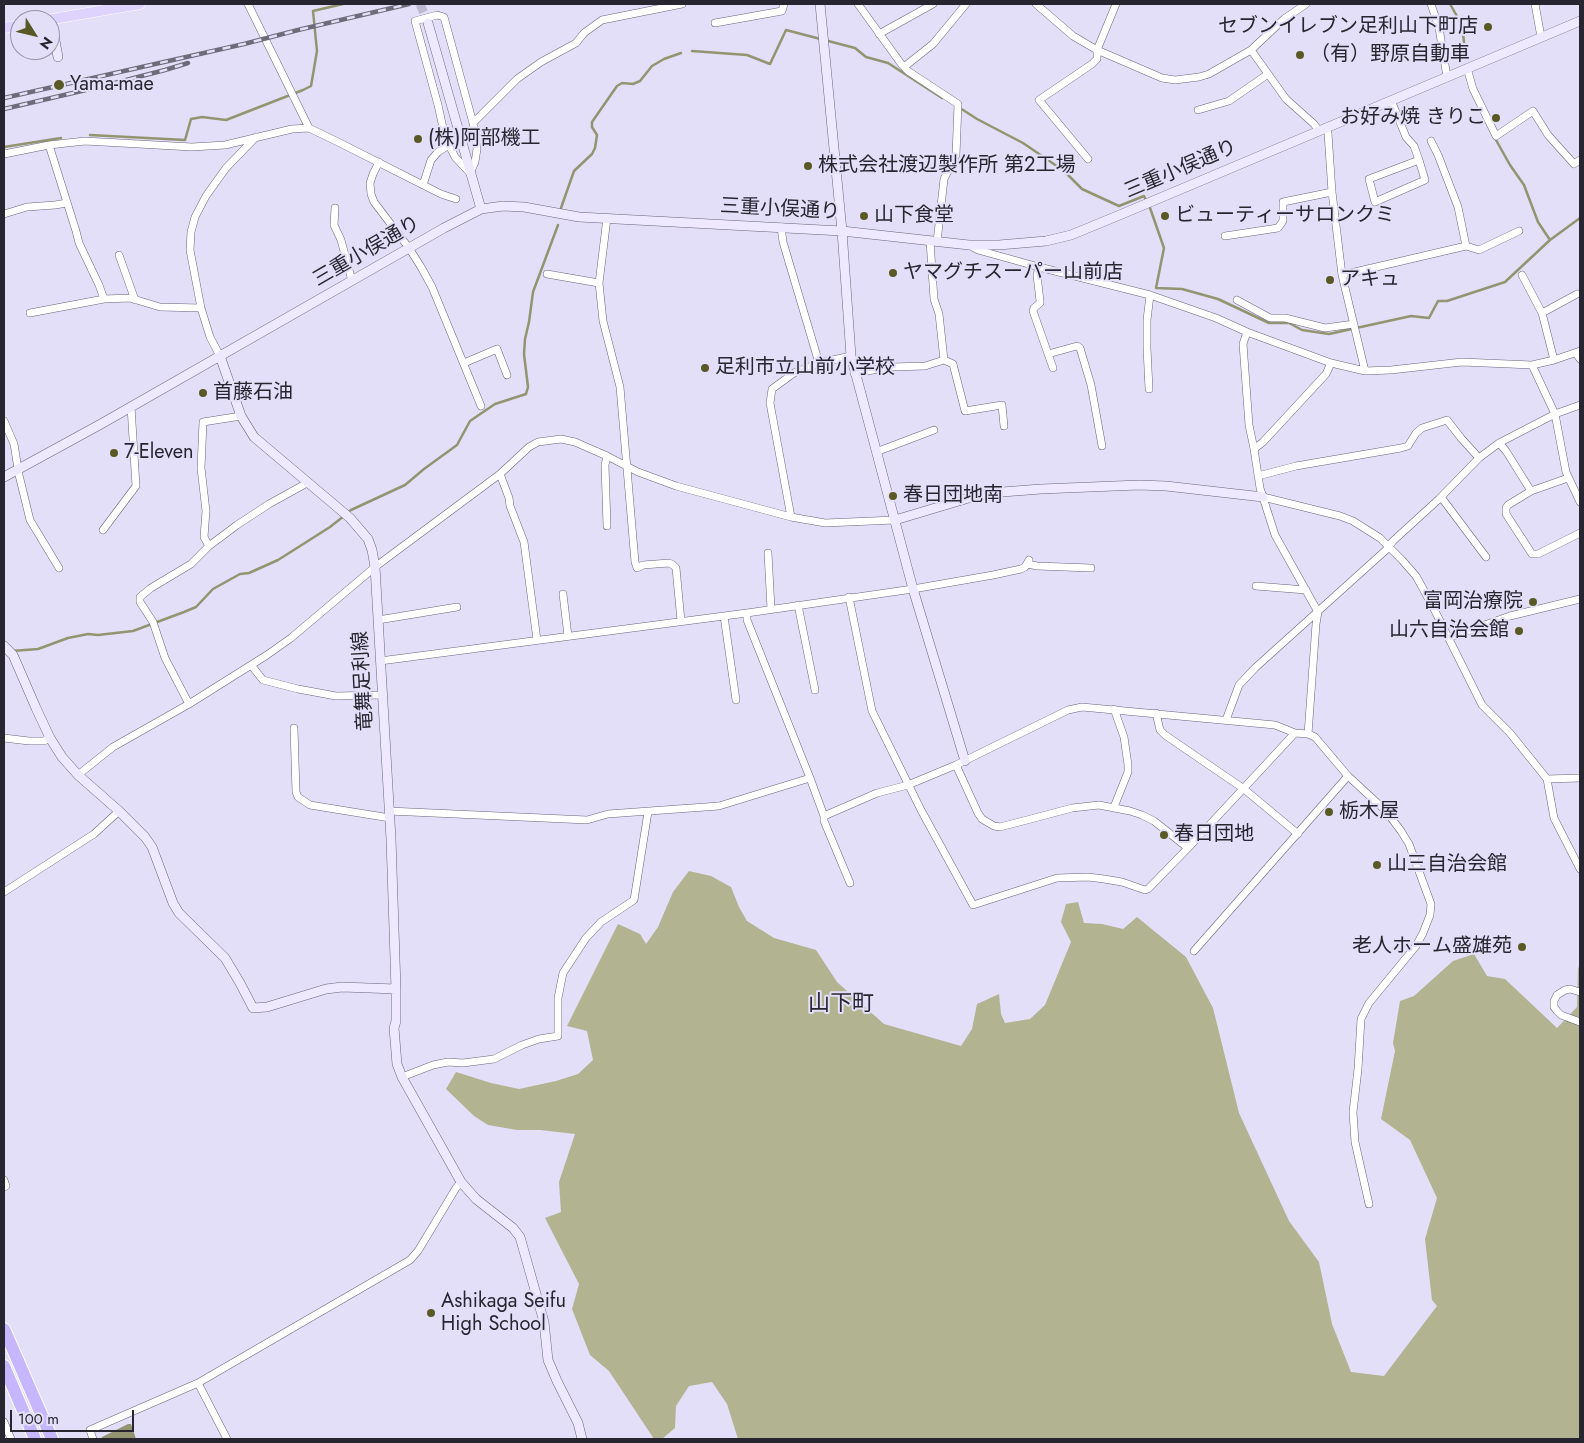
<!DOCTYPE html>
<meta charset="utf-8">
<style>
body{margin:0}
#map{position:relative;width:1584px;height:1443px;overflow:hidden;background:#e3dff8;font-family:Jost,sans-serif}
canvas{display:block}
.frame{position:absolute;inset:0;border:5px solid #27252f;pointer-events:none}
.north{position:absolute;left:10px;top:10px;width:50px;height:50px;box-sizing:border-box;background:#e3dff8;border:1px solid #9895a8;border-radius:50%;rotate:126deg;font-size:14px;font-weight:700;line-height:20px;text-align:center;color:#27252f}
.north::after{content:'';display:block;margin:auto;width:18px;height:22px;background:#595926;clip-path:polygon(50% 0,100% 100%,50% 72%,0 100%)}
.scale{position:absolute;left:10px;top:1410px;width:124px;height:22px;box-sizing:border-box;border:2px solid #27252f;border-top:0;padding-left:6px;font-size:15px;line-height:18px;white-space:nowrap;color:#27252f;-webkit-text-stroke:4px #e3dff8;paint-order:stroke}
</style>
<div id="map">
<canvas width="1584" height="1443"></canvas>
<div class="frame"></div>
<div class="north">N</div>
<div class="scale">100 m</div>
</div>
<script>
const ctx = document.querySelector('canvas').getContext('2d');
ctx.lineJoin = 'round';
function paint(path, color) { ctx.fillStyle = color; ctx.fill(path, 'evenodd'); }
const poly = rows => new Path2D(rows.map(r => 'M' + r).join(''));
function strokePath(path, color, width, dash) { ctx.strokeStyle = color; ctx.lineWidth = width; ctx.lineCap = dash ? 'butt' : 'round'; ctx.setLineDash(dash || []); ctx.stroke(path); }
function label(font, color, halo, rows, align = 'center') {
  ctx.font = font + ' Jost,"Noto Sans JP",sans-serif'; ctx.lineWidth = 4; ctx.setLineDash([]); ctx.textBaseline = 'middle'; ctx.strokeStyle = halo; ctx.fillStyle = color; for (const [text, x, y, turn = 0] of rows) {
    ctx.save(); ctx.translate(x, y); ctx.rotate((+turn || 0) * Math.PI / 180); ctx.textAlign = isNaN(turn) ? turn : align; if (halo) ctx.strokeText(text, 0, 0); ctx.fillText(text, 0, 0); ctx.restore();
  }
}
const green = poly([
 [689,871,711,876,731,887,739,907,747,921,774,938,816,950,837,982,884,1024,961,1046,972,1029,977,1004,999,994,1001,1014,1005,1023,1030,1019,1045,1005,1071,942,1061,922,1066,904,1078,902,1084,923,1102,924,1123,929,1137,917,1186,957,1213,1008,1239,1113,1289,1221,1319,1262,1332,1324,1351,1372,1384,1376,1437,1306,1432,1300,1425,1239,1437,1198,1410,1140,1381,1119,1395,1051,1393,1043,1400,1001,1414,996,1453,961,1474,954,1487,976,1505,979,1557,1028,1577,1007,1578,969,1580,963,1580,1439,738,1439,727,1404,712,1382,689,1386,676,1406,675,1428,662,1439,654,1439,609,1371,590,1355,572,1309,579,1284,545,1218,561,1212,559,1182,575,1134,540,1130,517,1130,488,1125,474,1116,446,1089,456,1072,491,1083,519,1089,556,1081,578,1074,593,1060,587,1031,567,1026,618,924,640,934,646,944,658,927,673,892]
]);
const water = poly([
 [128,1424,131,1424,136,1439,101,1439,102,1437]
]);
const stream = poly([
 [1450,4,1462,25,1466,59],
 [692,51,747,55,770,64,786,30,855,48,866,57,888,63,942,98],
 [960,108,977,119,1023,143,1064,171,1082,189,1119,206,1144,196,1146,200],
 [90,135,185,140,191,119,202,117,226,120,303,90,311,86,317,51,313,11,343,4],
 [1496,140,1510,165,1524,185,1538,222,1550,240],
 [4,147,61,138],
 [1149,205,1164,248,1156,288,1182,289,1218,299,1269,323,1289,323,1302,330,1329,334,1411,316,1429,318,1438,301,1447,301,1505,282,1550,240,1580,218],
 [561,208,574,171,592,154,595,148,597,135,592,127,592,122,617,86,622,83,633,84,640,81,652,66,664,59,681,53],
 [348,512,351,510,405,485,424,469,457,445,470,421,495,404,526,394,528,387,524,354,525,339,529,322,533,292,558,225],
 [12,651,38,649,68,638,88,634,98,635,133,631,184,612,196,607,213,589,240,574,249,573,278,560,330,527,344,516]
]);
const secondaryTunnel = poly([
 [420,4,428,23]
]);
const street = poly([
 [248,4,309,128],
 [858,4,902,65,908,71,958,104,956,155,944,179,937,242],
 [1036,4,1073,36,1097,50,1162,78,1175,80,1199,77,1209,74,1251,50,1284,19,1306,4],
 [1431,4,1439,28,1447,77],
 [1535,4,1541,37],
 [437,15,444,17,473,123,477,149,475,162,470,173,455,157,445,137,438,105,415,21,437,15],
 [715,23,782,11,784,4],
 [879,34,933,4],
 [1251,50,1286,99,1314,124,1319,131],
 [904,67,933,44,966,4],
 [1467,68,1473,89,1496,136,1533,111,1548,135,1574,164,1580,160],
 [1391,100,1406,137,1414,146,1419,160,1425,180,1375,202,1369,179,1419,160],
 [1198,110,1229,101,1268,74],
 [473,123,517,79,541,62,576,43,584,33,602,20,682,4],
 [1326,127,1328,133,1332,192,1342,275,1365,371],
 [49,145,76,231,79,243,99,285,104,299],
 [4,154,49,145,85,141,192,147,225,145,292,129,309,128,336,141,441,194,456,199],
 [1088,159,1039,100,1092,64,1097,59,1097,50,1116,4],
 [379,162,373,174,370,183,371,194,374,202,409,248,421,267,432,287,481,406],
 [423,185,431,160,438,152,449,145],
 [335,208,334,225,341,240,352,281],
 [4,214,27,207,55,205,67,203],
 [607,218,599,283,603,321,620,387,635,562,637,568,643,565,669,563,673,565,676,568,681,621],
 [781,227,783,242,819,363],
 [1225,236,1278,228,1283,221,1283,202,1332,192],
 [969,245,978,250,1039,267,1150,295,1216,318,1247,332,1331,363,1365,371,1391,370,1462,362,1532,365,1554,360,1580,351],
 [1466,246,1479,250,1519,231],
 [119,255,135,300],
 [1039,267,1037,275,1040,301,1040,303,1034,308,1033,311,1053,368],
 [547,274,599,283],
 [1342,275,1466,246,1458,207,1438,155,1431,141],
 [1522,275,1542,313,1554,360],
 [1237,300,1270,318,1285,318,1325,328,1354,324],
 [30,313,104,299,130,298,160,307,201,308],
 [1542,313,1577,294],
 [1247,332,1243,344,1249,425,1254,449],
 [1576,353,1580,359],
 [1048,354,1077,346,1080,348,1091,385,1102,446],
 [220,356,210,337,201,308,190,250,191,232,195,217,206,196,226,168,256,137],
 [944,360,953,364,965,411,1002,405,1004,426],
 [464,363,497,349,507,375],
 [1532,365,1555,414,1566,472,1580,502],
 [854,373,892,367,925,366,944,360,939,314,934,299,930,241],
 [1149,389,1147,348,1147,320,1150,295],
 [4,421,14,444,19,475,30,520,59,568],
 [1499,443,1506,451,1531,491],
 [876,452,934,430],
 [500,474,509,498,510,506,524,542,537,640],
 [1258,476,1296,466,1401,448,1408,446,1416,433,1422,428,1447,420,1461,438,1479,458],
 [1568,478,1531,491,1508,505,1506,508,1506,514,1532,554,1538,554,1580,533],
 [1263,497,1340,516,1353,521,1380,538,1402,560,1416,576,1433,607,1482,705,1510,733,1547,779,1554,818,1580,869],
 [1441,497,1486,557],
 [791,517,770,403,772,389,794,373,819,363,851,356],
 [607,526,605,465,607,456],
 [103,530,136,486,131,407],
 [209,546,204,537,206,511,201,468,203,422,241,416],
 [768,553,771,609],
 [1028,564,1037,566,1091,568],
 [1256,586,1306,590],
 [563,594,568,636],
 [849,597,872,711,876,719,921,810,973,905,1057,878,1088,877,1104,879,1122,882,1145,890,1148,889,1188,848,1295,733],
 [798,605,815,690],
 [747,613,747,620,810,778,824,816,824,821,850,883],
 [724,616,736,700],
 [378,620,457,607],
 [1448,638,1510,616,1580,599],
 [380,661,747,613,913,589,993,575,1021,569,1025,567,1029,560],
 [251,665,263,680,298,689,336,696,382,695],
 [189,704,165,658,153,622,140,602,140,597,151,588,191,564,209,546,237,525,269,504,307,483],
 [1156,713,1160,730,1165,735,1244,789,1298,834],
 [1226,720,1239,685,1255,668,1386,550,1393,541,1439,499,1479,458,1499,443,1555,414,1580,405],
 [294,728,296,792,298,797,310,805,390,818],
 [1308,734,1316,624,1318,612,1275,535,1260,488,1254,449,1263,442,1326,374,1331,363],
 [4,738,29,741,44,741,50,738],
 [956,765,978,813,982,819,994,826,1000,827,1027,820,1072,808,1099,805,1130,811,1142,815,1154,821,1188,848],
 [78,775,113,747,189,704,267,655,291,638,375,567,500,474,529,447,538,442,561,439,575,442,607,456,638,472,676,486,791,517,825,523,895,520],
 [1547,779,1580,778],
 [1114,807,1128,772,1128,765,1124,737,1114,709],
 [389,811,587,820,608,814,719,806,810,778],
 [824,816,877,793,908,785,956,765,1068,710,1082,707,1275,725,1295,733,1308,734,1315,737,1348,776,1386,811,1401,831,1409,844,1431,904,1430,915,1423,933,1416,946,1369,1003,1361,1019,1358,1069,1353,1112,1355,1142,1369,1204],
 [4,892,94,834,119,811],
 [1194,951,1348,776],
 [1580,992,1570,989,1565,990,1557,995,1554,1001,1554,1007,1557,1011,1561,1015,1580,1022],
 [402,1077,433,1065,448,1062,463,1063,494,1059,522,1045,539,1039,558,1036,558,998,563,973,586,938,601,922,634,900,648,812],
 [4,1180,6,1186,4,1187],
 [198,1383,227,1439],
 [4,1422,11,1439],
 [93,1439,90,1430,198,1383,410,1260,418,1251,456,1188,461,1182]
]);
const secondary = poly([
 [820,4,842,231,851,356,913,589,965,761],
 [51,19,58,57],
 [428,23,481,209],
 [220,356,241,416,254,437,350,518,368,539,372,550,375,567,391,839,396,989,396,1021,394,1028,397,1064,402,1077,461,1182,476,1199,513,1228,520,1237,544,1322,548,1360,557,1381,578,1423,582,1439],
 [4,477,101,424,444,228,481,209,503,206,524,207,579,217,842,231,969,245,999,245,1046,241,1071,235,1122,214,1580,21],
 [895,520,972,497,1002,492,1041,489,1139,485,1166,486,1263,497],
 [4,646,13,655,36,708,50,738,62,757,78,775,119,811,145,837,152,847,173,903,179,913,225,958,240,983,253,1008,267,1007,326,989,342,987,396,989]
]);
const primary = poly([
 [47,20,140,4],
 [4,28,20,25]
]);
const highway = poly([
 [4,1329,52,1439],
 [4,1366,35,1439]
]);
const rail = poly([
 [4,98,244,44,298,30,409,4],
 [4,109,103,86,165,70,188,63]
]);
const markers = [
 [1488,27,5,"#595926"],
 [1300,55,5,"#595926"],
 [59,85,6,"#595926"],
 [1496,118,5,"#595926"],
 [418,139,5,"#595926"],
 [808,166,5,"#595926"],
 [864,216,5,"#595926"],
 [1165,216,5,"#595926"],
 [893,273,5,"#595926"],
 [1330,280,5,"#595926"],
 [705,368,5,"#595926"],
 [203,393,5,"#595926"],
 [114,453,5,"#595926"],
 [893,496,5,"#595926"],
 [1533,602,5,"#595926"],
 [1519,631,5,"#595926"],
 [1329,812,5,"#595926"],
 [1164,835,5,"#595926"],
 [1377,865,5,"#595926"],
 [1522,947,5,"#595926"],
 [431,1313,5,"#595926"]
];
const poiNames = [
 ["セブンイレブン足利山下町店",1478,27,"right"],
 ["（有）野原自動車",1310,55],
 ["Yama-mae",70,85],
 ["お好み焼 きりこ",1486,118,"right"],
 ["(株)阿部機工",428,139],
 ["株式会社渡辺製作所 第2工場",818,166],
 ["山下食堂",874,216],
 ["ビューティーサロンクミ",1175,216],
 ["ヤマグチスーパー山前店",903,273],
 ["アキュ",1340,280],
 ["足利市立山前小学校",715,368],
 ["首藤石油",213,393],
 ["7-Eleven",124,453],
 ["春日団地南",903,496],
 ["富岡治療院",1523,602,"right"],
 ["山六自治会館",1509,631,"right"],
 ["栃木屋",1339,812],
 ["春日団地",1174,835],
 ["山三自治会館",1387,865],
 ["老人ホーム盛雄苑",1512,947,"right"],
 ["Ashikaga Seifu",441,1302],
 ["High School",441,1325]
];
const streetNames = [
 ["三重小俣通り",1181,170,-23],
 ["三重小俣通り",780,210,3],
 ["三重小俣通り",367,252,-30],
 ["竜舞足利線",364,681,-93]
];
const quarterNames = [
 ["山下町",841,1005]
];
paint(green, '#b2b390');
paint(water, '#939470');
strokePath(stream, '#939470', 2.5);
strokePath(secondaryTunnel, '#bdbad0', 9, [9, 4.5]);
strokePath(street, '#68647a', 8);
strokePath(secondary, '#68647a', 10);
strokePath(primary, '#fff', 11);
strokePath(highway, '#fff', 14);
strokePath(street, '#fff', 7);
strokePath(secondary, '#eee9ff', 9);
strokePath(primary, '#ddd3fe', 10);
strokePath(highway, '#c6b6fe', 12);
strokePath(rail, '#6e6b7b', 4.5);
strokePath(rail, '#e3dff8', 2.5, [8]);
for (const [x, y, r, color] of markers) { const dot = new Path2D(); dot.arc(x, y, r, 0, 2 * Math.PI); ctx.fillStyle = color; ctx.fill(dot); strokePath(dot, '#e3dff8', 2); }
label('20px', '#27252f', '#e3dff8', poiNames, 'left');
label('20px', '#27252f', '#e3dff8', streetNames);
label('22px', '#27252f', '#e3dff8', quarterNames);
</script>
